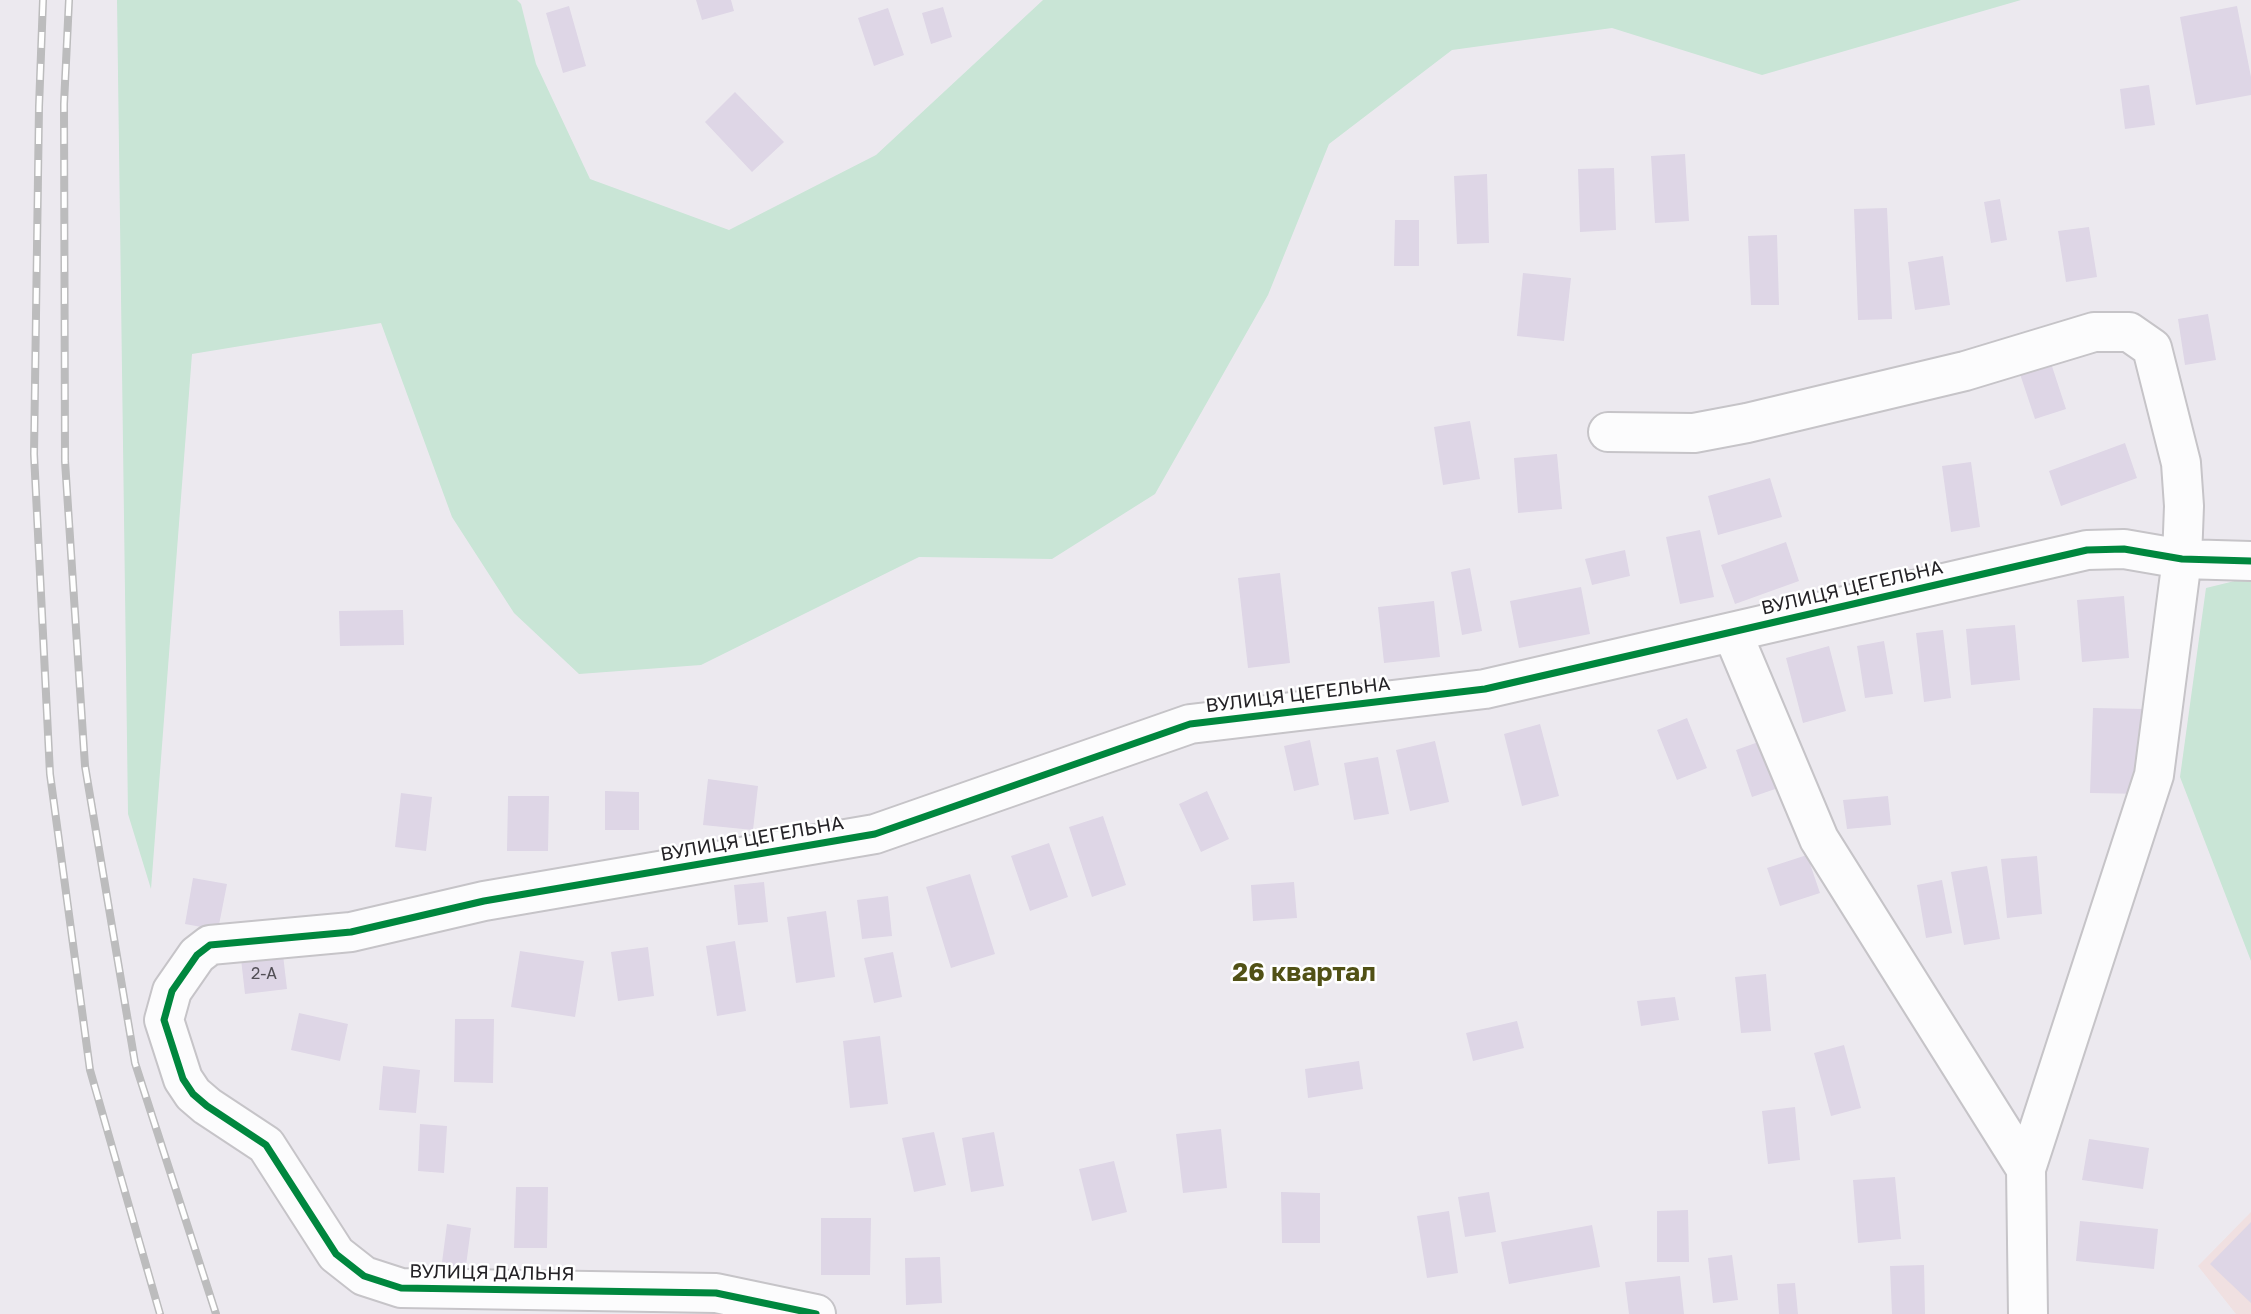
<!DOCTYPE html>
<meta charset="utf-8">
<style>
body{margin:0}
canvas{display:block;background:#ece9ef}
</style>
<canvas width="2251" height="1314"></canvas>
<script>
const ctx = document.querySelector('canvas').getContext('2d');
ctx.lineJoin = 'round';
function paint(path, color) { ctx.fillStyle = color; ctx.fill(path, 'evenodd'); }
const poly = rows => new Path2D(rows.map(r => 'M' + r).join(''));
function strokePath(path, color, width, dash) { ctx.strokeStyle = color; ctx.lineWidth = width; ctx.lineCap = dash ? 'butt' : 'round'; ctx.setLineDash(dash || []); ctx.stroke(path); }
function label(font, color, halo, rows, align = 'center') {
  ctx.font = font + ' "Golos Text",sans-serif'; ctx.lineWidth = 5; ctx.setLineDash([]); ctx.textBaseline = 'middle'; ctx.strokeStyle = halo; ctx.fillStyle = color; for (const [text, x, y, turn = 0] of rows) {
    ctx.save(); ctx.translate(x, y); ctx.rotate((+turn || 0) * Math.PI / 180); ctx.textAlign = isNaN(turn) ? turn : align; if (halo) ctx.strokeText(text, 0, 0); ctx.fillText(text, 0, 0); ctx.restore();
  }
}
const industrial = poly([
 [2251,1212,2251,1314,2236,1314,2198,1266]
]);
const green = poly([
 [117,0,517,0,521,4,536,64,590,179,729,230,876,155,1043,0,2021,0,1762,75,1612,28,1452,50,1329,144,1268,295,1155,494,1052,559,919,557,701,665,579,674,514,613,452,517,381,323,192,354,151,889,128,814],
 [2251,577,2251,961,2180,777,2206,588]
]);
const building = poly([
 [696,0,731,0,734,11,702,20],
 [569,6,586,66,563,73,546,13],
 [2237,6,2251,77,2251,95,2196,105,2180,17],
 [943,7,952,37,931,44,922,13],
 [888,8,904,55,874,66,858,18],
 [2149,85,2155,125,2125,129,2120,89],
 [735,92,784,142,752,172,705,122],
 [1685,154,1689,221,1655,223,1651,156],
 [1614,168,1616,230,1580,232,1578,169],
 [1487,174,1489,243,1457,244,1454,176],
 [2000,199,2007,240,1991,243,1984,202],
 [1887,208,1892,319,1858,320,1854,209],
 [1395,220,1419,220,1419,266,1394,266],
 [2089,227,2097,277,2066,282,2058,231],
 [1777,235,1779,305,1751,305,1748,236],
 [1943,256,1950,305,1915,310,1908,262],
 [1523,273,1571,278,1564,341,1517,336],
 [2208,314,2216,360,2185,365,2178,319],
 [2048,354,2066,409,2035,419,2017,365],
 [1470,421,1480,479,1443,485,1434,427],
 [2125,443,2137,478,2061,506,2049,471],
 [1557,454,1562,509,1518,513,1514,458],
 [1971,462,1980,527,1951,532,1942,466],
 [1770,478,1782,517,1718,535,1708,496],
 [1700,530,1714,597,1680,604,1666,537],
 [1786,542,1799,581,1735,604,1721,565],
 [1625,550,1630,576,1592,585,1585,559],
 [1470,568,1482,631,1462,635,1451,572],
 [1280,573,1290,663,1248,668,1238,578],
 [1581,587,1590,634,1519,648,1510,601],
 [2124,596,2129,658,2082,662,2077,600],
 [1434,601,1440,657,1384,663,1378,607],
 [403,610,404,645,340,646,339,611],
 [2015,625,2020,680,1971,685,1966,629],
 [1943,630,1951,698,1924,702,1916,633],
 [1884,641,1893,694,1865,698,1857,646],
 [1829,646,1846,711,1803,723,1786,658],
 [2093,708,2146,709,2143,794,2090,793],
 [1687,718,1707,768,1677,780,1657,730],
 [1540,724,1559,796,1522,806,1504,734],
 [1310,740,1319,785,1294,791,1284,746],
 [1764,740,1781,787,1752,797,1736,750],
 [1435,741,1449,802,1410,811,1396,750],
 [1378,757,1389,814,1354,820,1344,763],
 [708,779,758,786,753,830,703,825],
 [605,791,639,792,639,830,605,830],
 [1207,791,1229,839,1201,852,1179,804],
 [401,793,432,797,426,851,395,847],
 [508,796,549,796,548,851,507,851],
 [1888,796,1891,825,1847,829,1843,800],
 [1103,816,1126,885,1092,897,1069,827],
 [1049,843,1068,897,1030,911,1011,856],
 [1807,855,1820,893,1780,906,1767,868],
 [2037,856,2042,914,2007,918,2001,859],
 [1987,866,2000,939,1964,945,1951,872],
 [970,874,995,954,951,968,926,887],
 [193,878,227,884,218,930,185,924],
 [1942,880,1952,933,1926,938,1917,885],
 [764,882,768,922,738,925,734,885],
 [1294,882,1297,918,1253,921,1251,885],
 [888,896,892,936,862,939,857,900],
 [826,911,835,977,796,983,787,917],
 [735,941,746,1011,717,1016,706,946],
 [648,947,654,996,618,1001,611,952],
 [520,951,584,961,575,1017,511,1007],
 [893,952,902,997,874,1003,864,958],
 [283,955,287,989,245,994,241,959],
 [1766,974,1771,1031,1741,1033,1735,977],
 [1675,997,1679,1020,1641,1026,1637,1001],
 [299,1013,348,1024,340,1061,291,1050],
 [455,1019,494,1019,493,1083,454,1082],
 [1517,1021,1524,1048,1473,1061,1466,1033],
 [880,1036,888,1104,850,1108,843,1041],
 [1844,1045,1861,1108,1831,1116,1814,1053],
 [1359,1061,1363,1089,1308,1098,1305,1069],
 [383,1066,420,1070,416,1113,379,1110],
 [1795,1107,1800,1160,1768,1164,1762,1111],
 [420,1124,447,1126,444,1173,418,1171],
 [1221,1129,1227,1188,1183,1193,1176,1134],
 [934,1132,946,1185,914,1192,902,1138],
 [994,1132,1004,1186,971,1192,962,1138],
 [2089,1139,2149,1148,2143,1189,2082,1180],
 [1114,1161,1127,1212,1092,1221,1079,1169],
 [1895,1177,1901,1239,1858,1243,1853,1180],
 [516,1187,548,1187,547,1248,514,1248],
 [1281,1192,1320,1193,1320,1243,1282,1243],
 [1489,1192,1496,1232,1465,1237,1458,1197],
 [1688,1210,1689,1262,1657,1262,1657,1211],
 [1449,1211,1458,1273,1427,1278,1417,1216],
 [821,1218,871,1218,870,1275,821,1275],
 [2080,1221,2158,1229,2154,1269,2076,1261],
 [2251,1222,2251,1303,2210,1264],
 [447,1224,471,1228,465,1273,441,1270],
 [1592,1225,1600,1267,1509,1284,1501,1242],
 [1732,1255,1738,1300,1713,1303,1708,1258],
 [940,1257,942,1303,906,1305,905,1258],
 [1924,1265,1925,1314,1892,1314,1890,1266],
 [1680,1276,1684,1314,1629,1314,1625,1282],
 [1795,1283,1798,1314,1779,1314,1777,1284]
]);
const street = poly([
 [1608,432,1694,433,1747,423,1965,371,2094,332,2129,332,2152,348,2181,463,2184,506,2182,559,2154,775,2026,1169],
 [1732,632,1819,839,2026,1169,2028,1314],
 [816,1314,716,1293,401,1288,364,1276,336,1254,266,1145,207,1106,193,1094,183,1079,164,1020,172,991,197,955,210,945,351,932,484,901,875,834,1190,724,1485,689,2087,550,2124,549,2182,559,2251,561]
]);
const rail = poly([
 [43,0,39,107,34,454,50,774,90,1070,160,1314],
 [69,0,64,104,65,461,85,766,135,1063,216,1314]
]);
const cycleway = poly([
 [816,1314,716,1293,401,1288,364,1276,336,1254,266,1145,207,1106,193,1094,183,1079,164,1020,172,991,197,955,210,945,351,932,484,901,875,834,1190,724,1485,689,2087,550,2124,549,2182,559,2251,561]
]);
const numberNames = [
 ["2-А",264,974]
];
const streetNames = [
 ["ВУЛИЦЯ ЦЕГЕЛЬНА",1852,588,-13],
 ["ВУЛИЦЯ ЦЕГЕЛЬНА",1298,695,-7],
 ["ВУЛИЦЯ ЦЕГЕЛЬНА",752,839,-10],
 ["ВУЛИЦЯ ДАЛЬНЯ",492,1273,1]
];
const districtNames = [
 ["26 квартал",1304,973]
];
paint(industrial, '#f0e0e1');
paint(green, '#c9e5d6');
paint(building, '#ded6e6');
strokePath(street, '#c6c4c8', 42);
strokePath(street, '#fcfcfd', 38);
strokePath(rail, '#bcbcbd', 8);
strokePath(rail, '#fff', 5, [16]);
strokePath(cycleway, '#00873e', 7);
label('16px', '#524f56', null, numberNames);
label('19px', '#242226', '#fff', streetNames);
label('bold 26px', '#515115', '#fff', districtNames);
</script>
